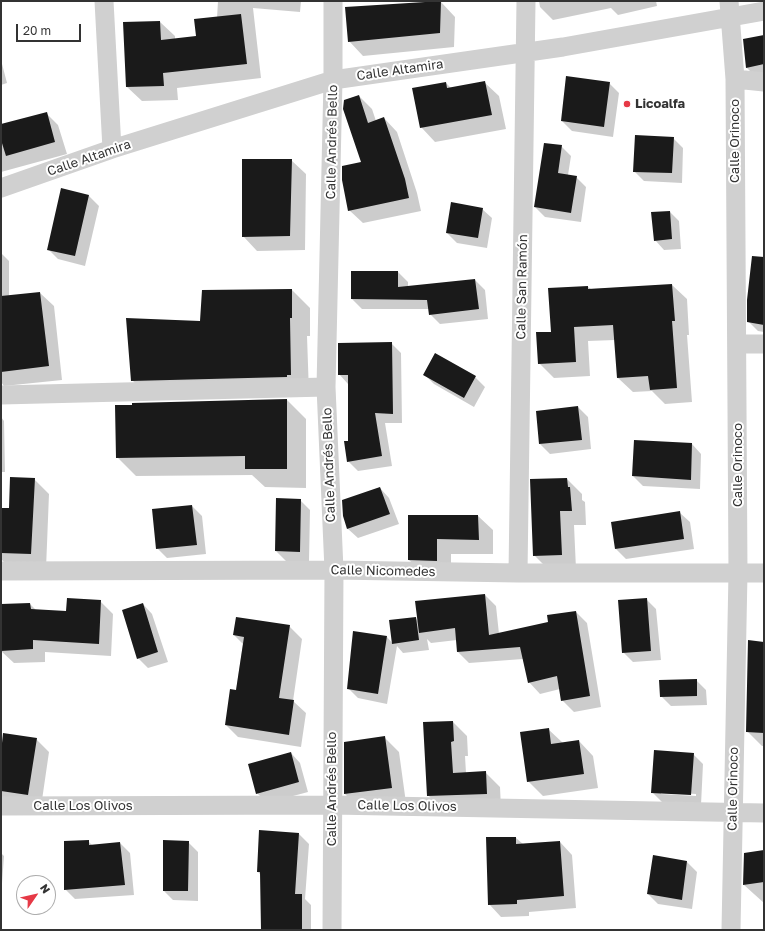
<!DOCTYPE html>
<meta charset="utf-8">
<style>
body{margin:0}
#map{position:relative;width:765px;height:931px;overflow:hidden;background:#fff;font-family:"Golos Text",sans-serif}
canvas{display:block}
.frame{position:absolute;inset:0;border:2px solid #333;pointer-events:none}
.north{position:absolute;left:16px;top:875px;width:40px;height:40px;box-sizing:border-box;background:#fff;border:1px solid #adadad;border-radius:50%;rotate:56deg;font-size:11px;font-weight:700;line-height:16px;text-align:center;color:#333}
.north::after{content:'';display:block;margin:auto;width:14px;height:18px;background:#e63946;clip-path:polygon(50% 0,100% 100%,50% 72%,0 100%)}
.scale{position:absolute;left:16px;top:24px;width:65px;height:18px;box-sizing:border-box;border:2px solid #333;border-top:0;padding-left:5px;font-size:12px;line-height:14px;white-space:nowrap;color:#333;-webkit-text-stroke:3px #fff;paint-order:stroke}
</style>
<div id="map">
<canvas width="765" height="931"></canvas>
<div class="frame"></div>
<div class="north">N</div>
<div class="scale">20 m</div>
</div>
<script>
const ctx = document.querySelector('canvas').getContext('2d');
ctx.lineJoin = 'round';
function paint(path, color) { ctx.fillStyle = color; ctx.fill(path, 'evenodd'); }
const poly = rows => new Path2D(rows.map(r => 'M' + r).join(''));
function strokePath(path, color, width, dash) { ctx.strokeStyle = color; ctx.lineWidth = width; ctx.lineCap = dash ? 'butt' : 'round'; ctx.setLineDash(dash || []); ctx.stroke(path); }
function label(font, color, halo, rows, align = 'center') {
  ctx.font = font + ' "Golos Text",sans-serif'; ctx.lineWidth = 4; ctx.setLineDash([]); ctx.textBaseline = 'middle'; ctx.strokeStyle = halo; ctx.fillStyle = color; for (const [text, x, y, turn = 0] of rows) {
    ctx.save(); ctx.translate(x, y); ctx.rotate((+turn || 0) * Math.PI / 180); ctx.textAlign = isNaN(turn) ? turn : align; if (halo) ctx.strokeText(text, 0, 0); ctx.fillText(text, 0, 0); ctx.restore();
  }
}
const shadow = poly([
 [218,1,301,1,300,12,253,8,261,78,177,88,178,100,142,101,127,87,124,23,160,22,175,36,175,39,197,37,217,18],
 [539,1,656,1,657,6,618,15,611,8,553,20,540,7],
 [441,2,455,17,454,47,363,56,349,41],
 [764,36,764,76,756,77,747,68],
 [1,60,7,83,1,85],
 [484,82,499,96,506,129,435,142,421,127,446,83,451,88],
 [609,83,619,93,613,137,572,131,562,121],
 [359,96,372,109,376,121,384,118,397,132,417,193,421,211,363,223,349,210,363,163],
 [46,113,58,125,67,154,1,172,1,125],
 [673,138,683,148,682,183,644,181,634,171],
 [561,146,571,156,568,175,576,177,586,187,581,222,545,217,535,207],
 [291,160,306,174,305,250,257,251,243,236],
 [62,190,89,196,99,206,85,266,58,259,48,249],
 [482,209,492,218,487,248,457,243,447,233],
 [670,212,679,221,681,249,664,250,655,240],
 [1,253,9,261,9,296,40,293,54,306,62,380,4,386,1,382],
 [764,266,764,332,758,331,748,321],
 [398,272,408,282,408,287,475,280,485,290,488,319,440,324,430,314,429,309,362,309,352,299],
 [672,285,687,299,689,335,687,335,692,402,665,404,652,391,633,392,618,378,615,340,588,341,590,376,554,378,539,363,552,333,588,287,591,289],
 [292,290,310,308,310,336,307,336,309,393,150,398,132,380],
 [391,343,401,353,402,423,385,423,392,466,358,471,348,461,348,384,339,374],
 [424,374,475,377,485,387,474,407,434,384],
 [287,400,306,419,306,488,265,487,252,475,136,476,117,457],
 [578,407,588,417,591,449,550,454,540,444],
 [1,417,4,421,5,472,1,472],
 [692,444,701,454,700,489,643,486,633,476],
 [34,479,49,494,46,569,9,567,1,559,1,509,10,509],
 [567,479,582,494,582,500,585,502,586,525,574,525,576,569,549,570,534,555],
 [380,488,389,498,399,524,358,538,348,529,344,515],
 [277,499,300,500,310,510,309,561,286,561,276,551],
 [192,506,202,516,206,554,167,558,157,548],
 [680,513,690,522,694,549,626,559,616,549,612,523],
 [409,516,478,516,493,530,493,554,451,554,451,575,424,574,409,560],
 [485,595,496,606,499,634,549,623,576,612,587,623,601,707,574,712,562,700,560,689,540,694,529,682,523,659,469,663,458,652,457,640,431,643,427,639,429,650,403,653,397,646,387,704,358,698,348,688,387,637,393,644,390,621,415,618,419,622],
 [646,599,656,609,661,660,633,662,623,652],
 [100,601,113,614,111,656,45,652,45,662,14,663,1,651,1,605,30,604,36,610,67,612],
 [143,604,152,614,168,662,148,668,138,658],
 [289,626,302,639,293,701,306,713,301,747,238,737,226,725,236,691,243,644,234,635],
 [764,643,764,746,762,746,747,731],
 [696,680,706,690,707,705,671,706,661,696],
 [453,722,467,736,468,756,465,756,466,773,485,772,500,787,501,808,442,810,428,795],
 [548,729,563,743,579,741,593,756,598,788,543,796,528,781],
 [384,737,399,752,406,803,359,808,345,794],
 [36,739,49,752,41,807,1,801,1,750],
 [291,753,300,763,308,792,267,803,257,793],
 [693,754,703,764,701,805,662,802,652,792],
 [661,792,696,794,696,796,661,794],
 [299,834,309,844,305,899,311,905,311,930,262,930,261,875,258,872],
 [516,838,523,844,560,842,572,855,576,908,529,912,529,916,501,917,489,904],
 [88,841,93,846,120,843,130,853,134,895,75,899,65,889],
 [188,842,198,852,198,901,173,900,164,891],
 [764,851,764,903,744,885],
 [1,853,4,856,1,897],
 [654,856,687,862,697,872,692,909,658,904,648,894]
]);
const building = poly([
 [441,1,440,33,348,42,345,7],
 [241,14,247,64,163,73,164,86,126,87,123,22,160,21,161,40,196,36,194,19],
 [764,35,764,64,746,68,743,39],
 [566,76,610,82,604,127,561,121],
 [485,81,492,115,420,128,412,88,446,82,447,88],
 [359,95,368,123,384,117,405,179,409,198,348,211,342,180,342,166,361,162,343,109,344,100],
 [47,112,55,142,6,156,1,140,1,124],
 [635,135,674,137,672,173,633,172],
 [544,143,562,145,558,173,577,176,571,213,534,207],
 [242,159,292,159,290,236,242,237],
 [61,188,89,195,75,256,47,250],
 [451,202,483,208,478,238,446,233],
 [670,211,672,239,654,241,651,212],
 [752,256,764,257,764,325,747,322,747,300],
 [351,271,398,271,398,287,475,279,479,309,429,315,427,300,351,299],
 [672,284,675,321,672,321,677,388,650,390,648,376,617,378,613,325,574,327,576,362,538,364,536,332,551,332,548,288,588,286,588,289],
 [292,289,292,318,290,318,291,375,287,375,287,377,131,381,126,318,200,321,202,290],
 [40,292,49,366,1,372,1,296],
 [392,342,393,414,375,413,382,456,347,462,344,441,348,441,348,375,338,375,338,343],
 [435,353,476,376,464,398,423,375],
 [287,399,287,469,245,469,245,456,116,458,115,405,132,405,132,403],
 [578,406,582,440,539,444,536,411],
 [634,440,692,443,691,480,632,476],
 [10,477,35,478,31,554,1,553,1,508,9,508],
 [567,478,568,487,570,487,572,511,560,511,562,555,533,556,530,479],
 [380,487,390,514,347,529,343,516,342,500],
 [276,498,301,499,300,552,275,551],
 [192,505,197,545,156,549,152,509],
 [680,511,684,539,615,549,611,522],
 [408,515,478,515,479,540,437,539,437,561,408,560],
 [485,594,489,635,548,622,547,615,576,611,590,696,561,701,557,676,528,683,520,647,457,652,455,628,419,633,415,601],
 [67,598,101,600,99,644,33,640,33,649,1,651,1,604,30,603,31,609,66,611],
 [647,598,651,651,622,653,618,600],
 [143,603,158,652,137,659,122,610],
 [236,617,290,625,279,698,294,700,289,735,225,725,230,689,236,690,244,637,233,635],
 [416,617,419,640,392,644,389,620],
 [353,631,387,636,378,694,347,689],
 [748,640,764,642,764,733,746,732],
 [697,679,697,696,660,697,659,680],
 [453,721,454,741,451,742,453,773,486,771,487,794,427,796,423,722],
 [549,728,551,744,579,740,584,774,527,782,520,732],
 [3,733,37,738,28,795,1,791,1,753],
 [385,736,392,788,344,794,344,742],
 [654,750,694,753,691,795,651,793],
 [291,752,299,782,256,794,248,764],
 [259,830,299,833,295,894,302,894,302,930,261,930,260,872,257,872],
 [486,837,516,837,516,844,560,841,564,896,517,900,517,904,488,905],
 [89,840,89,845,120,842,125,885,64,890,64,841],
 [163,840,189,841,188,891,163,891],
 [764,850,764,882,743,885,744,853],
 [653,855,687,861,682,900,647,894]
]);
const minor = poly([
 [104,1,112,149],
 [729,1,735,79,738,573,731,930],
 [735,79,764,82],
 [1,188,112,149,333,80,563,47,764,11],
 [737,344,764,344],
 [1,395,326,387],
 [1,571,334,570,518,573,764,573],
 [518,573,526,1],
 [1,806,332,805,764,813],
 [332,930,334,570,326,387,333,80,333,1]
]);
const markers = [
 [627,104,4,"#e63946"]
];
const streetNames = [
 ["Calle Altamira",400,70,-8],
 ["Calle Orinoco",735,141,-90],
 ["Calle Andrés Bello",332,142,-89],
 ["Calle Altamira",89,158,-19],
 ["Calle San Ramón",522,287,-89],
 ["Calle Andrés Bello",329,465,-92],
 ["Calle Orinoco",738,465,-90],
 ["Calle Nicomedes",383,571,1],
 ["Calle Andrés Bello",332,789,-90],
 ["Calle Orinoco",733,789,-89],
 ["Calle Los Olivos",83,806],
 ["Calle Los Olivos",407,806,1]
];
const poiNames = [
 ["Licoalfa",635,104]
];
paint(shadow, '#0003');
paint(building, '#1a1a1a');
strokePath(minor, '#d0d0d0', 19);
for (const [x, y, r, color] of markers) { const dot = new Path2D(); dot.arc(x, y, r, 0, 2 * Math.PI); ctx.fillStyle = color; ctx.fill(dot); strokePath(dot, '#fff', 1.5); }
label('13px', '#333', '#fff', streetNames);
label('bold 13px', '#333', '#fff', poiNames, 'left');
</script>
